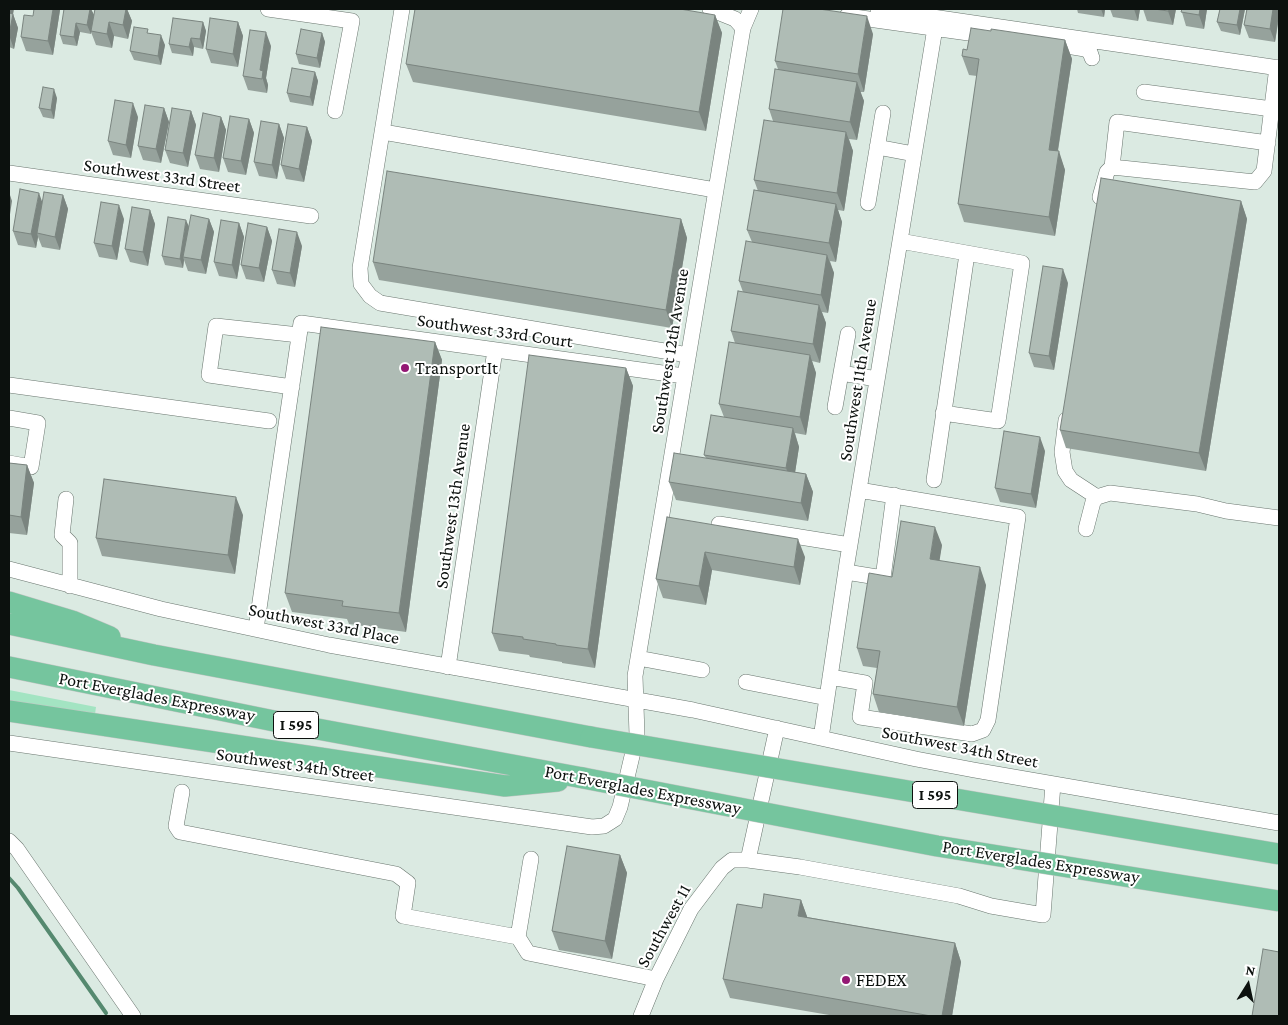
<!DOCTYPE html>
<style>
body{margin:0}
#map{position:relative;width:1288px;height:1025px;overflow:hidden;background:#dbeae2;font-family:"Crimson Pro",serif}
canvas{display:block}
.frame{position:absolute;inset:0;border:10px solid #0c110e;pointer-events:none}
.north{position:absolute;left:1223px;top:960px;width:50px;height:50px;-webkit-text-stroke:4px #fff;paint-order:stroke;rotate:10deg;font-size:14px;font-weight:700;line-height:20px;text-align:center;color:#0c110e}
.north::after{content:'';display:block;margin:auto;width:18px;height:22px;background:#0c110e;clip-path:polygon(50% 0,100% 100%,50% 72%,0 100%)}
</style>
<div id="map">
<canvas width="1288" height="1025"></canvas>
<div class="frame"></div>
<div class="north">N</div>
</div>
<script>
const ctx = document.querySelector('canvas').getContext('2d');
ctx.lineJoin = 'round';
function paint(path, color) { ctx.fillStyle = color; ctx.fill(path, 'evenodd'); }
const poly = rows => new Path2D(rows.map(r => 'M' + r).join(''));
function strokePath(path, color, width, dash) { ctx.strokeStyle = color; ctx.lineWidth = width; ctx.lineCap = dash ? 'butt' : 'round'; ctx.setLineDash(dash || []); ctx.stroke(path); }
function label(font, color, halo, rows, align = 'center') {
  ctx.font = font + ' "Crimson Pro",serif'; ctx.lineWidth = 4; ctx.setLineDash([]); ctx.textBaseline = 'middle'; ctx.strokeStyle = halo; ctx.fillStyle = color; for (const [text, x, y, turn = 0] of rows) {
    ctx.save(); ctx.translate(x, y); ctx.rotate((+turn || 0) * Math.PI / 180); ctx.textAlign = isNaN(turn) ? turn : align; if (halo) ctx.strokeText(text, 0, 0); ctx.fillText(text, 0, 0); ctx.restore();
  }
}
const green = poly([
 [9,690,96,707,95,714,9,701]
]);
const stream = poly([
 [9,878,18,888,106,1013]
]);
const minor = poly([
 [268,9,352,21,335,111],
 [402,9,360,268,361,284,370,296,380,303,688,355],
 [710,9,735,19,743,28],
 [878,9,1279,68],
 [847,16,990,36],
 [1067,46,1085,49,1090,52,1092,58],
 [1144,92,1272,109],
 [383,132,715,190],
 [877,147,914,154],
 [1112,167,1117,122,1268,143],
 [9,173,311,216],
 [1100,197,1107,172,1112,167,1255,182,1264,171,1277,67],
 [868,203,883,113],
 [900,241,1022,263,998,421,943,413],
 [848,334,841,373,877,379],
 [9,385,269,421],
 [292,387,209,375,216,326,299,335],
 [835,407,841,373],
 [9,418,38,423,31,467,9,463],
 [1066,420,1062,452,1065,471,1071,480,1097,497],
 [934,480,967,254],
 [66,499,62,535,70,543,70,586],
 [719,524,850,545],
 [1086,529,1093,502,1097,497,1110,493,1197,504,1226,511,1279,518],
 [9,569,161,609,329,645,693,710,916,759,974,770,1279,823],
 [846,572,883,578,894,495],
 [256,629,301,323,684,376],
 [638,658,702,670],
 [448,667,495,350],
 [830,677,865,683,860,717,972,734,983,730,988,720,1018,517,859,490],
 [746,682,827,698],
 [821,738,847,563,935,28],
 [9,743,592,827,604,826,615,819,620,807,637,735,635,676,743,28,751,9],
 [182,792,176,826,180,832,396,874,408,883,403,916,518,937,528,953,656,979],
 [9,841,17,849,133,1016],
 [748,860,777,728],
 [518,937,531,859],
 [641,1016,656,979,691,909,722,868,732,860,748,860,800,867,959,896,991,906,1043,915,1053,784]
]);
const highway = poly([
 [9,602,72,621,110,637],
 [9,624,154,655,591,737],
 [9,667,274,721,583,778],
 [9,711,505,786,558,781]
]);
const highwayBridge = poly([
 [591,737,1279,854],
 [583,778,937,846,1279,901]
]);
const wall = poly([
 [9,9,13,14,18,28,14,49,9,47],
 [91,9,94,15,95,9,127,9,132,21,128,39,114,36,112,48,96,45,91,32,91,34,80,32,77,46,63,44,60,35],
 [1077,9,1105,9,1104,17,1078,13],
 [1110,9,1140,9,1138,21,1113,17],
 [1143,9,1176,9,1173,25,1147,21],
 [1181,9,1207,9,1204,29,1186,26],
 [1220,9,1245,9,1240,35,1221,31,1217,22],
 [1247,9,1278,9,1279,14,1279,18,1275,42,1249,38,1244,25],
 [60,10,53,55,26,51,21,37,33,16],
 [715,15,722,33,706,131,413,82,406,64],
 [203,22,206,31,203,49,194,47,193,56,172,53,169,44],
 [238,22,243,36,238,67,211,63,206,49],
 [991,31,1065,40,1072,59,1058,151,1065,170,1055,236,964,222,958,204,977,76,969,75,962,56,967,50],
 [149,33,165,45,161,65,134,60,130,51],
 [322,33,325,42,320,68,299,64,296,54],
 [873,34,864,92,860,92,864,101,857,140,849,139,853,151,844,211,838,210,842,222,836,262,830,261,834,273,828,313,822,312,826,323,820,363,812,361,816,373,806,435,795,433,799,447,795,472,806,474,813,492,808,521,676,500,669,482,706,458,704,455,724,417,719,404,735,343,731,331,743,292,739,281,752,242,747,230,758,191,754,180,773,121,769,109,778,69,775,61],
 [271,46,266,78,268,85,267,93,248,90,243,76],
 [315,72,318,81,313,106,290,102,287,93],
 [57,98,54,119,43,117,39,108],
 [164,108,169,122,161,163,143,160,138,146],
 [191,111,196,125,188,167,170,163,165,150],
 [138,117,131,158,113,155,108,141],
 [221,117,226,130,219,172,200,169,195,155],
 [249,119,254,133,246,175,228,172,223,158],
 [279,124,284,138,277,179,259,176,254,162],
 [307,127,312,141,304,182,286,179,281,165],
 [63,195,68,209,60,250,42,247,38,237,36,248,18,245,13,231,42,203],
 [1241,201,1247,219,1206,471,1066,448,1060,430],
 [150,210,155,224,148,266,130,262,125,249],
 [124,219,117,260,99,257,94,243],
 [209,219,214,232,206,274,188,271,184,260,183,268,165,265,162,256],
 [681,219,687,238,672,328,379,280,373,262],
 [239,223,244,237,237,279,219,276,214,262],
 [267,227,272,241,264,282,246,279,241,265],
 [302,246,295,287,277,284,272,270],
 [1068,283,1054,370,1034,367,1029,353],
 [435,342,442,360,406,632,349,624,347,619,292,612,285,593],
 [626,368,633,386,595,668,562,663,562,662,530,657,529,655,499,651,492,633],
 [1045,451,1036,508,1000,502,995,488],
 [9,463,27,465,34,483,27,535,9,533],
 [243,515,235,574,102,556,96,538],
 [667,517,805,557,800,585,712,570,706,605,663,598,656,579],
 [942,545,939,560,986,585,964,726,879,712,873,694,877,668,863,666,857,648,892,577],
 [620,855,627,873,612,959,559,950,552,931],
 [801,900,807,917,955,943,961,962,952,1016,835,1016,730,998,723,979,762,908]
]);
const shadedWall = poly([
 [9,9,14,9,11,26,9,21],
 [53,9,60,9,60,10,53,55,48,41],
 [90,9,91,9,94,15,91,34,87,25],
 [126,9,127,9,132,21,128,39,123,25],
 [1101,9,1105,9,1104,17],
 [1134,9,1140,9,1138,21],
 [1169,9,1176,9,1173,25,1168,11],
 [1200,9,1207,9,1204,29,1199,15],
 [1240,9,1245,9,1240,35,1237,25],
 [1273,9,1278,9,1279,14,1275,42,1270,29],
 [13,14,18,28,14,49,9,35],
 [715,15,722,33,706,131,699,112],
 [867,16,873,34,864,92,858,74],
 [109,22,114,36,112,48,107,34],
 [203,22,206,31,203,49,200,39],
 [238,22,243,36,238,67,233,54],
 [76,23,80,32,77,46,74,37],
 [266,32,271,46,266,78,268,85,267,93,260,70],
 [322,33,325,42,320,68,317,58],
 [161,35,165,45,161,65,158,56],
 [191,38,194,47,193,56,189,47],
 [1065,40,1072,59,1055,168,1049,150],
 [315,72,318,81,313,106,310,97],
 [857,82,864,101,857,140,850,122],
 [54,89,57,98,54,119,51,110],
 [133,103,138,117,131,158,126,145],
 [164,108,169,122,161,163,156,149],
 [191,111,196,125,188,167,183,153],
 [221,117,226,130,219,172,214,158],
 [249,119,254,133,246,175,241,161],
 [279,124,284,138,277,179,272,165],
 [307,127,312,141,304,182,299,169],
 [846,132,853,151,844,211,837,193],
 [1059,151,1065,170,1055,236,1049,217],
 [9,192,12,201,9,221],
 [39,193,44,207,37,233,38,237,36,248,31,234],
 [63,195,68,209,60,250,55,237],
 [1241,201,1247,219,1206,471,1199,453],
 [836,204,842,222,836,262,829,243],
 [119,205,124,219,117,260,112,246],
 [150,210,155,224,148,266,143,252],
 [209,219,214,232,206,274,201,260],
 [681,219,687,238,672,328,666,310],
 [186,220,190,229,183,257,184,260,183,268,180,259],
 [239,223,244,237,237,279,232,265],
 [267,227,272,241,264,282,259,268],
 [297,232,302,246,295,287,290,273],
 [827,255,834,273,828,313,821,295],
 [1063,269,1068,283,1054,370,1049,356],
 [819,305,826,323,820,363,813,344],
 [435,342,442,360,406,632,399,613],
 [810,355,816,373,806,435,800,417],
 [626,368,633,386,595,668,588,649],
 [793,428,799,447,793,486,786,468],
 [1040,437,1045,451,1036,508,1031,494],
 [27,465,34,483,27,535,21,517],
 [806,474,813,492,808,521,801,503],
 [236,497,243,515,235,574,228,555],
 [935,527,942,545,937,577,930,559],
 [798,539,805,557,800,585,794,567],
 [705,552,712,570,706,605,699,586],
 [980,567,986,585,964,726,957,707],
 [620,855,627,873,612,959,605,941],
 [801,900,808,919,798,916],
 [955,943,961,962,952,1016,942,1016]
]);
const building = poly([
 [34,9,53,9,48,41,21,37,24,15,33,16,34,9],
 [64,9,90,9,87,25,76,23,74,37,60,35,64,9],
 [95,9,126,9,123,25,109,22,107,34,91,31,95,9],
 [415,9,680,9,715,15,699,112,406,64,415,9],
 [783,9,819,9,867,16,858,74,775,61,783,9],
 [1154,9,1169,9,1168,11,1154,9],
 [1182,9,1200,9,1199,15,1181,12,1182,9],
 [1220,9,1240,9,1237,25,1217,22,1220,9],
 [1247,9,1273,9,1270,29,1244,25,1247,9],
 [9,13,13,14,9,35,9,13],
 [173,18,203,22,200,39,191,38,189,47,169,44,173,18],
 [210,18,238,22,233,54,206,49,210,18],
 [134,27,148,29,147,33,161,35,158,56,130,51,134,27],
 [971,28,991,31,991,29,1065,40,1049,150,1059,151,1049,217,958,204,979,59,962,56,963,49,967,50,971,28],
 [301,29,322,33,317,58,296,54,301,29],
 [250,30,266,32,260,70,263,71,262,79,243,76,250,30],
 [292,68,315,72,310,97,287,93,292,68],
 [775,69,857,82,850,122,769,109,775,69],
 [43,87,54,89,51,110,39,108,43,87],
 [115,100,133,103,126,145,108,141,115,100],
 [145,105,164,108,156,149,138,146,145,105],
 [172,108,191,111,183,153,165,150,172,108],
 [203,113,221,117,214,158,195,155,203,113],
 [230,116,249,119,241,161,223,158,230,116],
 [764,120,846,132,837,193,754,180,764,120],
 [261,121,279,124,272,165,254,162,261,121],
 [288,124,307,127,299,169,281,165,288,124],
 [387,171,681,219,666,310,373,262,387,171],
 [1101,178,1241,201,1199,453,1060,430,1101,178],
 [20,189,39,193,31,234,13,231,20,189],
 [754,190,836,204,829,243,747,230,754,190],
 [44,192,63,195,55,237,37,233,44,192],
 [101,202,119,205,112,246,94,243,101,202],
 [132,207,150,210,143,252,125,249,132,207],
 [191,215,209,219,201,260,183,257,191,215],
 [168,217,186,220,180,259,162,256,168,217],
 [221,220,239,223,232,265,214,262,221,220],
 [248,223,267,227,259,268,241,265,248,223],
 [279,229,297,232,290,273,272,270,279,229],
 [746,241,827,255,821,295,739,281,746,241],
 [1043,266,1063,269,1049,356,1029,353,1043,266],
 [738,291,819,305,813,344,731,331,738,291],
 [321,327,435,342,399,613,342,606,343,601,285,593,321,327],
 [729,342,810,355,800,417,719,404,729,342],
 [529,355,626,368,588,649,556,645,556,644,523,639,523,637,492,633,529,355],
 [711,415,793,428,786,468,704,455,711,415],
 [1004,431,1040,437,1031,494,995,488,1004,431],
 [674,453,806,474,801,503,669,482,674,453],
 [9,463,27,465,21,517,9,515,9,463],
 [104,479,236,497,228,555,96,538,104,479],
 [667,517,798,539,794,567,705,552,699,586,656,579,667,517],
 [901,521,935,527,930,559,980,567,957,707,873,694,880,651,857,648,869,573,892,577,901,521],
 [567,846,620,855,605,941,552,931,567,846],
 [764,894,801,900,798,916,955,943,942,1016,931,1016,723,979,737,904,762,908,764,894],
 [1263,949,1279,952,1279,1016,1252,1016,1263,949]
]);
const markers = [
 [405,368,5,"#941874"],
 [846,980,5,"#941874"]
];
const shields = [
 [296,725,45],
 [935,795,45]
];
const shieldNames = [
 ["I 595",296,725],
 ["I 595",935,795]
];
const streetNames = [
 ["Southwest 33rd Street",162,176,8],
 ["Southwest 33rd Court",495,331,8],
 ["Southwest 12th Avenue",670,351,-81],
 ["Southwest 11th Avenue",858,380,-81],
 ["Southwest 13th Avenue",453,506,-82],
 ["Southwest 33rd Place",324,624,11],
 ["Port Everglades Expressway",157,697,11],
 ["Southwest 34th Street",960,747,11],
 ["Southwest 34th Street",295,765,8],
 ["Port Everglades Expressway",643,790,11],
 ["Port Everglades Expressway",1041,862,9],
 ["Southwest 11",664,926,-61]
];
const poiNames = [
 ["TransportIt",415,368],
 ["FEDEX",856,980]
];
paint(green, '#a3e4c2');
strokePath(stream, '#55896f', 4);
strokePath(minor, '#6a766f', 16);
strokePath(highway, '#c5c6c5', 22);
strokePath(minor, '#fff', 15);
strokePath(highway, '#75c59e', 21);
strokePath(highwayBridge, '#c5c6c5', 22, []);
strokePath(highwayBridge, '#75c59e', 21);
paint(wall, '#96a29c');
paint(shadedWall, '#7a847f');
paint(building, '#afbcb5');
strokePath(building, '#7a847f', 1);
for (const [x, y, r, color] of markers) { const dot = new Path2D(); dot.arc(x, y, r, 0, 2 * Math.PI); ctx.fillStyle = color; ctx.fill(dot); strokePath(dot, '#fff', 2); }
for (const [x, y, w] of shields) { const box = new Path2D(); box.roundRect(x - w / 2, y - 13.5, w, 27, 4); ctx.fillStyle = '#fff'; ctx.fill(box); strokePath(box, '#0c110e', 1); }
label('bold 16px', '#0c110e', null, shieldNames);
label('18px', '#0c110e', '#fff', streetNames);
label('18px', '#0c110e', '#fff', poiNames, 'left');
</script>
